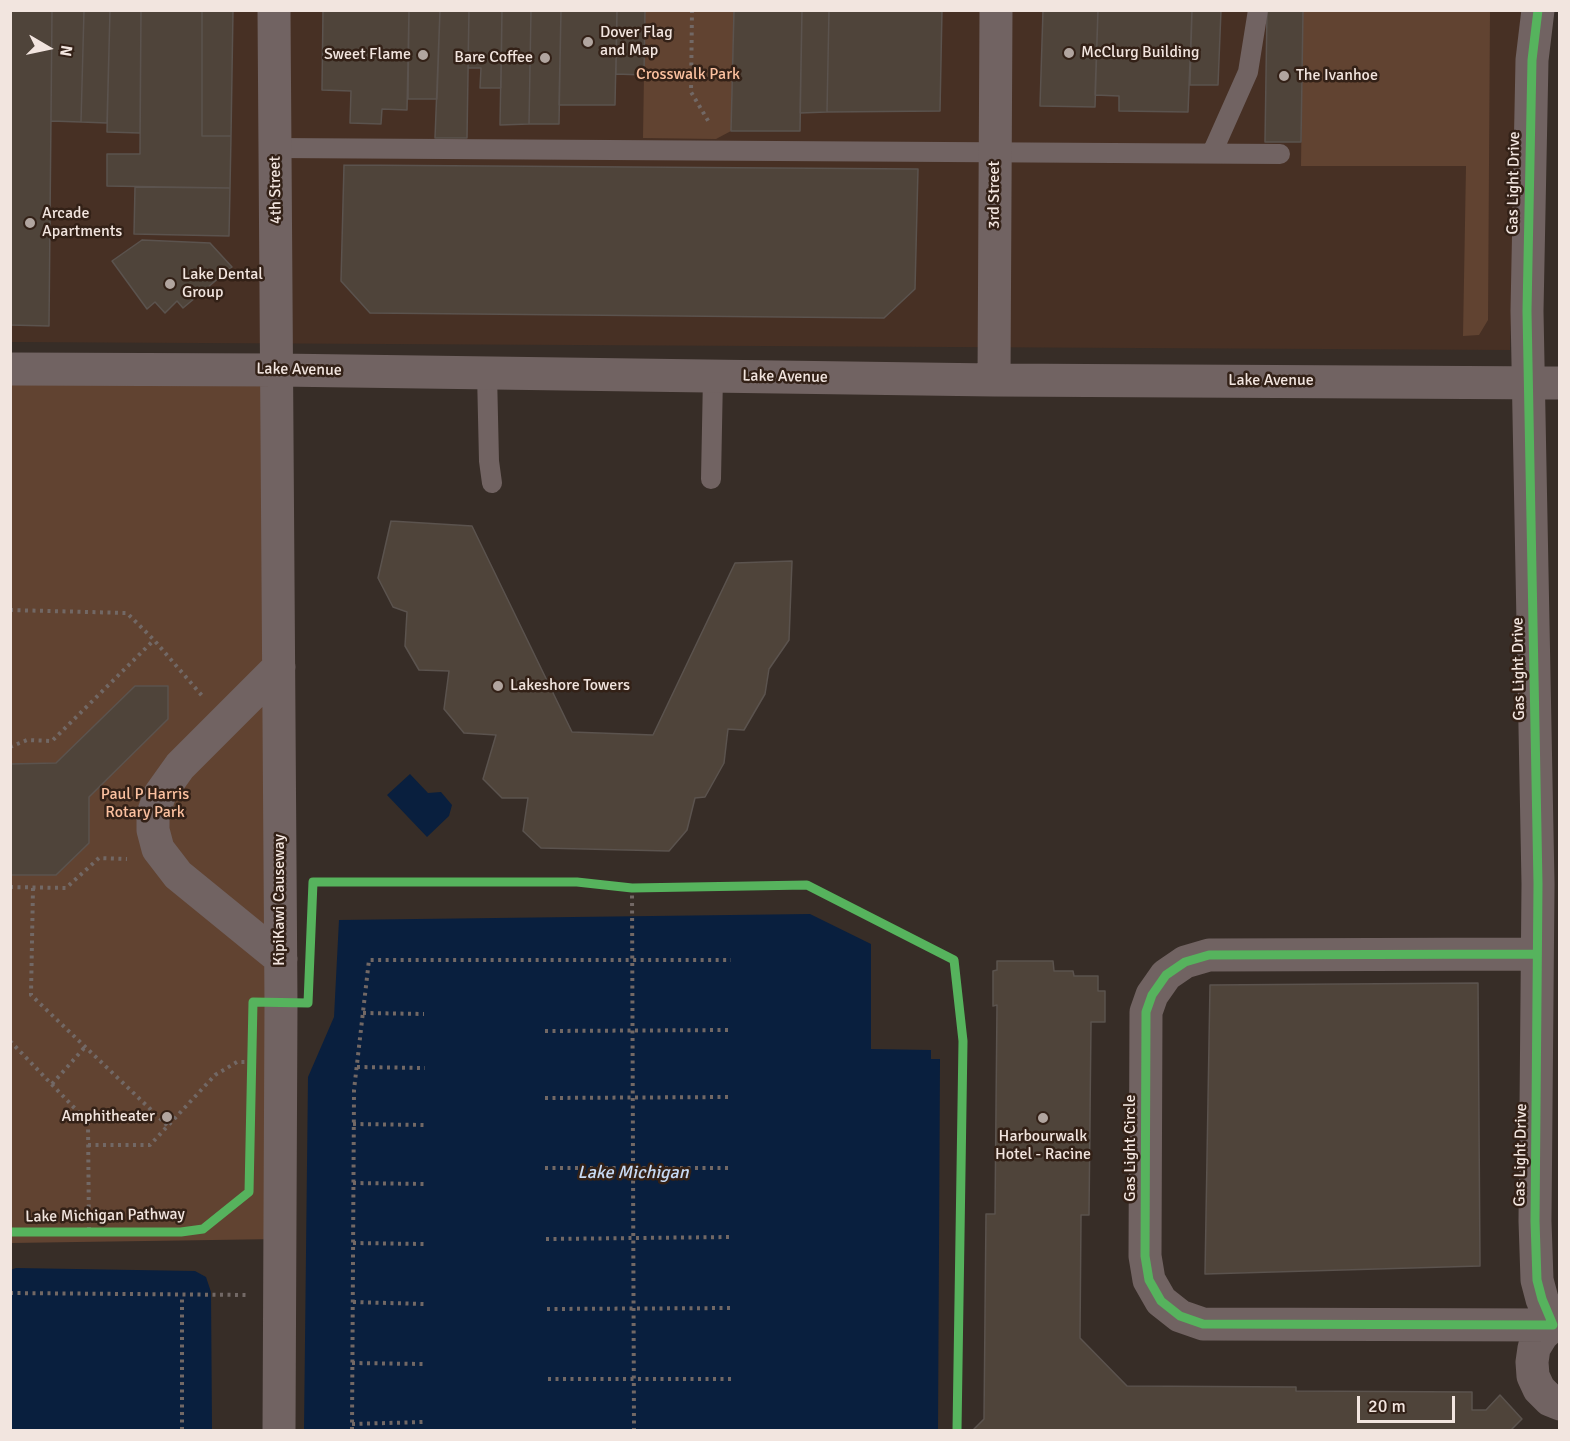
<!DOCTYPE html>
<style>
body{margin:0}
#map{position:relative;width:1570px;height:1441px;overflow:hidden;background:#372d27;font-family:Signika,sans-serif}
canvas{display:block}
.frame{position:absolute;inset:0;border:12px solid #f2e5df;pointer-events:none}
.north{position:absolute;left:18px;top:18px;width:60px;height:60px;-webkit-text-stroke:4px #332117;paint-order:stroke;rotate:99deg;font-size:16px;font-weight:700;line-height:24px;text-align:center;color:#f2e5df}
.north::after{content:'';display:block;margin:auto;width:21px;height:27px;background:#f2e5df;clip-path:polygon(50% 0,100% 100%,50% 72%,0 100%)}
.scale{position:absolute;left:1357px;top:1396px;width:98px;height:27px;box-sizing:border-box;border:3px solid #f2e5df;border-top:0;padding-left:8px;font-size:18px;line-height:21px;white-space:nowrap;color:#f2e5df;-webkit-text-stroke:4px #332117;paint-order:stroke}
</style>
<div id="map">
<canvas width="1570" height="1441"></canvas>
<div class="frame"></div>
<div class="north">N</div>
<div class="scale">20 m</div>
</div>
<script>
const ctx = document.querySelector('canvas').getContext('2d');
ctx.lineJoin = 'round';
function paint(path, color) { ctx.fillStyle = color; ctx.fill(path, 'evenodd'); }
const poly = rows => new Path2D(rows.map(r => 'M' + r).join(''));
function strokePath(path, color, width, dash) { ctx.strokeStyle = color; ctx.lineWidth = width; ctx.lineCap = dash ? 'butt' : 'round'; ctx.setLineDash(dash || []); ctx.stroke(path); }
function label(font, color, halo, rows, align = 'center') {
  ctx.font = font + ' Signika,sans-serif'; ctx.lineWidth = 5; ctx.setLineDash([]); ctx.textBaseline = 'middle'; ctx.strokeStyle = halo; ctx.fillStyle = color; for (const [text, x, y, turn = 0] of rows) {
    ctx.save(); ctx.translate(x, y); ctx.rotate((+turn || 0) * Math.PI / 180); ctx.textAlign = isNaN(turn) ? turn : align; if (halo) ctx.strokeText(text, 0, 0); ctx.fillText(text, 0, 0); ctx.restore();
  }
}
const built = poly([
 [11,11,1521,11,1510,350,11,342]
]);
const green = poly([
 [645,11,734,11,731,131,716,139,643,138],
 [1303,11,1490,11,1488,320,1479,335,1463,336,1466,166,1301,166],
 [10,369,278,370,280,1239,11,1243]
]);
const water = poly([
 [410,774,428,793,441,792,452,805,449,816,427,837,387,795],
 [810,914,871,944,871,1049,931,1050,931,1059,940,1059,938,1430,304,1430,308,1077,334,1017,339,920],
 [16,1268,195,1271,206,1277,211,1292,212,1430,11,1430,10,1270]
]);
const building = poly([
 [10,10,52,10,49,326,10,325,10,10],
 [52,10,84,10,81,122,51,121,52,10],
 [84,10,110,10,107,123,81,122,84,10],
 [110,10,141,10,140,133,107,132,110,10],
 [141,10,202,10,202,136,231,136,230,188,107,186,107,154,140,154,141,10],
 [202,10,233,10,231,136,202,136,202,10],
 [323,10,409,10,407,110,382,109,381,124,350,123,351,91,322,90,323,10],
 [409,10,440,10,437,99,408,99,409,10],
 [440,10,469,10,467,138,435,138,440,10],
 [469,10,502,10,501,88,480,88,481,68,468,68,469,10],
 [502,10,531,10,529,124,500,125,502,10],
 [531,10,561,10,559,124,529,124,531,10],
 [561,10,617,10,615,105,559,105,561,10],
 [617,10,645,10,644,75,616,74,617,10],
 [734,10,802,10,800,131,731,131,734,10],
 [802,10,829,10,827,112,800,113,802,10],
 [829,10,942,10,940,111,827,112,829,10],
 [1043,10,1098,10,1095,107,1040,106,1043,10],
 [1098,10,1192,10,1188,112,1119,111,1119,96,1095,95,1098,10],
 [1192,10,1221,10,1218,85,1190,85,1192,10],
 [1267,10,1303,10,1301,142,1265,142,1267,10],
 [344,165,918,169,915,289,884,318,370,313,341,281,344,165],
 [135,187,230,188,229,236,134,234,135,187],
 [142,240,210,243,232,267,183,308,177,301,165,313,155,302,147,309,112,261,142,240],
 [391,521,472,526,572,732,653,735,735,563,792,561,789,640,769,669,765,694,744,730,728,729,724,763,705,797,695,798,687,830,669,851,541,848,523,831,528,798,502,798,483,779,496,735,464,733,444,709,449,671,419,670,405,646,407,612,393,607,378,578,391,521],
 [135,686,168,686,168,719,89,797,89,843,56,875,10,875,10,764,56,763,135,686],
 [997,961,1053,961,1054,971,1073,971,1074,976,1098,976,1098,991,1105,991,1105,1022,1091,1022,1089,1215,1081,1215,1080,1338,1127,1386,1296,1387,1296,1391,1472,1392,1472,1410,1486,1410,1500,1395,1522,1419,1511,1430,973,1430,984,1419,986,1214,995,1214,997,1005,993,1006,993,971,997,970,997,961],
 [1478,983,1480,1266,1205,1274,1210,985,1478,983]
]);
const path = poly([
 [692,10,691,92,710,124],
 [10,610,127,613,154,640,204,698],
 [10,747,27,740,52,741,154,640],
 [10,887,66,888,99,858,127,859],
 [33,888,31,995,168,1126],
 [632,888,634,1430],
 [363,1013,424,1014],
 [545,1031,731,1030],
 [10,1041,88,1122,89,1232],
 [357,1067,425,1068],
 [52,1084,85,1047],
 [545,1098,731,1097],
 [353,1124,425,1125],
 [88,1145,150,1145,215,1075,237,1062,248,1062],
 [545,1168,731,1168],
 [353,1183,425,1184],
 [546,1239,731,1237],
 [353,1243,424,1244],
 [10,1293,246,1295],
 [353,1302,424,1304],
 [547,1309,732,1308],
 [352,1363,423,1364],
 [548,1379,733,1379],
 [352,1424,423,1422],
 [182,1430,182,1295],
 [352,1430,354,1090,369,960,731,960]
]);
const service = poly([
 [275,148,1280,154],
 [1212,153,1248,72,1258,10],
 [487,373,489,461,492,483],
 [711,479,713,376]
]);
const minor = poly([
 [274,10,281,1003,279,1430],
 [10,369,278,370,994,380,1560,383],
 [994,380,996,10],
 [279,667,180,766,160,794,153,814,153,830,158,849,178,875,281,959],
 [1537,954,1209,955,1185,962,1166,975,1152,995,1146,1012,1145,1256,1149,1280,1161,1301,1180,1316,1203,1324,1553,1325,1542,1299,1537,1280,1535,1221,1538,884,1527,311,1532,60,1538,10],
 [1560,1323,1553,1325,1542,1335,1534,1348,1532,1362,1533,1376,1539,1389,1550,1400,1560,1404]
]);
const cycleway = poly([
 [1537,954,1209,955,1185,962,1166,975,1152,995,1146,1012,1145,1256,1149,1280,1161,1301,1180,1316,1203,1324,1553,1325,1542,1299,1537,1280,1535,1221,1538,884,1527,311,1532,60,1538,10],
 [10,1232,181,1232,203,1229,249,1192,253,1002,308,1003,313,882,577,882,632,888,807,885,954,960,963,1041,957,1430]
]);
const markers = [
 [588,42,6,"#b1a59f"],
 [1069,53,6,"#b1a59f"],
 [423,55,6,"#b1a59f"],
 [545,58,6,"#b1a59f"],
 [1284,76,6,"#b1a59f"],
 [30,223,6,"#b1a59f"],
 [170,284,6,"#b1a59f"],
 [498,686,6,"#b1a59f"],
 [167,1117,6,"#b1a59f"],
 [1043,1118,6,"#b1a59f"]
];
const poiNames = [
 ["Dover Flag",600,33],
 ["and Map",600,51],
 ["McClurg Building",1081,53],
 ["Sweet Flame",411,55,"right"],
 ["Bare Coffee",533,58,"right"],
 ["The Ivanhoe",1296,76],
 ["Arcade",42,214],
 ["Apartments",42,232],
 ["Lake Dental",182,275],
 ["Group",182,293],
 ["Lakeshore Towers",510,686],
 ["Amphitheater",155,1117,"right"],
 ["Harbourwalk",1043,1137,"center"],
 ["Hotel - Racine",1043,1155,"center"]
];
const parkNames = [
 ["Crosswalk Park",688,75],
 ["Paul P Harris",145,795],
 ["Rotary Park",145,813]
];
const streetNames = [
 ["Gas Light Drive",1514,183,-89],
 ["4th Street",276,190,-91],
 ["3rd Street",995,195,-90],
 ["Lake Avenue",299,370,1],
 ["Lake Avenue",785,377,1],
 ["Lake Avenue",1271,381],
 ["Gas Light Drive",1519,669,-91],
 ["KipiKawi Causeway",280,900,-90],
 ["Gas Light Circle",1131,1148,-90],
 ["Gas Light Drive",1521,1155,-89],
 ["Lake Michigan Pathway",105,1216,-1]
];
const waterNames = [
 ["Lake Michigan",633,1173]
];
paint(built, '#473024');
paint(green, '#614331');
paint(water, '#091f3e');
paint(building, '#4f443a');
strokePath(building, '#5b534e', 1.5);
strokePath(path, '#726865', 4, [3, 4.5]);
strokePath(service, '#716362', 20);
strokePath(minor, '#716362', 33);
strokePath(cycleway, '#56b35d', 9);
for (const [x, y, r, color] of markers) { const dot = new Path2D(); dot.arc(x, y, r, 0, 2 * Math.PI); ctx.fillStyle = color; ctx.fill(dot); strokePath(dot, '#332117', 2); }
label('16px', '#f2e5df', '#332117', poiNames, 'left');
label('16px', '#fbc09f', '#332117', parkNames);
label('16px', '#f2e5df', '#332117', streetNames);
label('italic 18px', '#c7daf4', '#332117', waterNames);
</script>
